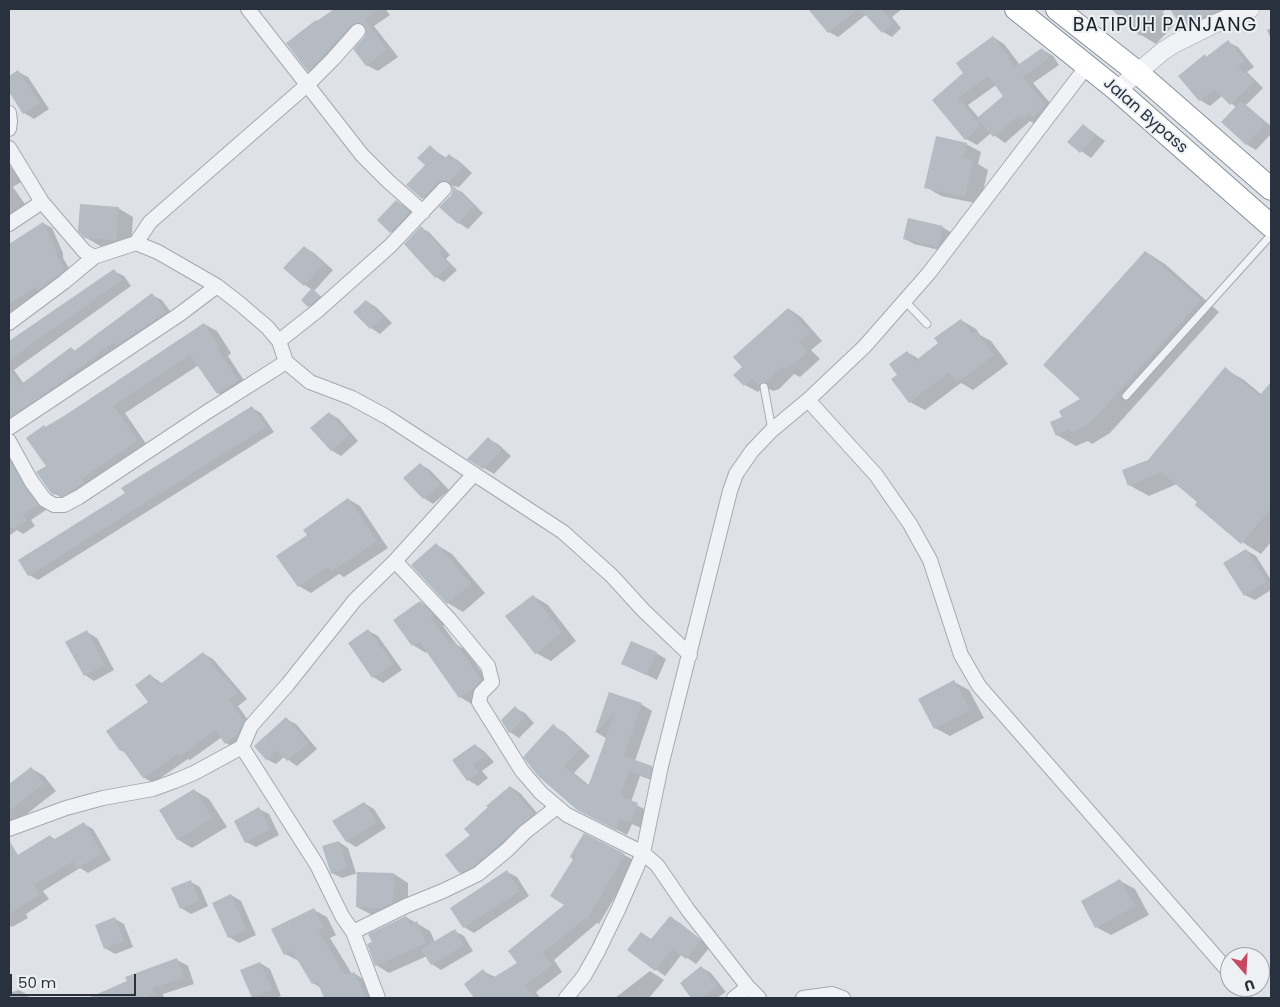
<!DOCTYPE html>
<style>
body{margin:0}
#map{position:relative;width:1280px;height:1007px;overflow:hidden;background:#dee2e7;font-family:Poppins,sans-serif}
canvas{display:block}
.frame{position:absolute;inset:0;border:10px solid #28313d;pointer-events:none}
.north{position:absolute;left:1220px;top:947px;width:50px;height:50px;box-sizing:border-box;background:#edf1f4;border:1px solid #9ea4ab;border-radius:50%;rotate:161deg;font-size:14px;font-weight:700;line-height:20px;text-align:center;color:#28313d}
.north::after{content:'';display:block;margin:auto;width:18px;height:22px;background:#c64862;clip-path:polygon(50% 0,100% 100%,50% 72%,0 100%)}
.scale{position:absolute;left:10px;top:974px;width:126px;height:22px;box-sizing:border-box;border:2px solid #28313d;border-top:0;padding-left:6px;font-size:15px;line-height:18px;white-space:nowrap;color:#28313d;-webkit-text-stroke:4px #edf1f4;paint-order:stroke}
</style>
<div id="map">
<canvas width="1280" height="1007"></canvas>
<div class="frame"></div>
<div class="north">U</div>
<div class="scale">50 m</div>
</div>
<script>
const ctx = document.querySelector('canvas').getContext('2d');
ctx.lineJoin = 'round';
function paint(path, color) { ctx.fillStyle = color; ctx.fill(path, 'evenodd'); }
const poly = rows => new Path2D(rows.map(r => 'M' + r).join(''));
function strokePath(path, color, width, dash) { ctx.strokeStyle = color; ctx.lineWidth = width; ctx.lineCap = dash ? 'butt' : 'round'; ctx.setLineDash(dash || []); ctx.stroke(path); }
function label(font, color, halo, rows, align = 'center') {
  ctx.font = font + ' Poppins,sans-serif'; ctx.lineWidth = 4; ctx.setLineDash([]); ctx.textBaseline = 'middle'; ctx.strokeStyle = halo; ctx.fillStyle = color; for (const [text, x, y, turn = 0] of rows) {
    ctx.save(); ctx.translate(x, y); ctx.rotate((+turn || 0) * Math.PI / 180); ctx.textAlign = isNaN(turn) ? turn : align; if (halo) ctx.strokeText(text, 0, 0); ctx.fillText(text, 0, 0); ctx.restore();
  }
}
const shadow = poly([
 [336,9,385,9,390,15,374,26,398,57,378,71,366,65,366,37,368,29,363,31,320,77,309,71,317,22],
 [810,9,902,9,892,17,901,28,892,37,883,32,867,14,838,37,829,32],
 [1112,9,1158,9,1175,24,1156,44,1141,35],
 [1171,9,1220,9,1225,17,1192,33,1183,27],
 [1271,28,1271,39,1267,30],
 [993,37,1004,44,1020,65,1042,49,1053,56,1059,65,1033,83,1057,111,1035,124,1030,121,1005,143,991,133,977,145,966,139,933,101,965,73],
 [996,85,1004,96,979,118,968,105],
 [1228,42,1238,47,1254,67,1247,72,1263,88,1246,105,1271,126,1271,134,1256,150,1246,144,1237,108,1222,96,1210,106,1200,100,1205,56,1207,57],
 [18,72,28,77,49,109,34,119,24,113,9,89,9,78],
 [1083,125,1105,141,1091,158,1069,142],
 [966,144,981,152,978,164,988,170,980,204,941,196,926,187],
 [430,147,446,158,449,155,459,161,472,173,459,187,449,185,451,186,433,204,423,198,408,185,427,165],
 [9,164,21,182,13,187,29,210,9,224],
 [453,188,462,192,483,213,468,229,459,223,452,195],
 [396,201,406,207,419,218,401,237,391,232],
 [118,208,133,217,131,248,100,246,85,237],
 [43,223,52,228,63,253,63,258,73,275,9,313,9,247],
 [942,227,952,233,948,252,914,244,905,239],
 [421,228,429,232,450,255,446,259,457,270,444,282,436,277,405,244],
 [304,247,314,253,333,270,314,291,324,299,314,308,309,306,312,290,305,285,285,268],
 [1146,252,1165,264,1219,312,1110,433,1092,444,1088,441,1076,446,1057,435,1083,399],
 [114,271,124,276,131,286,14,370,24,384,71,348,75,351,152,295,162,300,175,318,9,431,9,343],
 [366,301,376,307,392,323,380,334,371,328],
 [789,309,801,317,822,341,811,350,820,359,800,377,794,374,779,389,773,391,764,386,758,392,745,385,744,367],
 [961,320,976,329,980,335,991,341,1008,364,973,390,961,383,925,410,910,402,907,352,919,359,939,343],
 [204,324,217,331,231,353,228,356,249,388,230,400,218,393,199,365,125,413,149,448,67,501,52,492,47,466,46,428],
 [1225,369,1244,380,1262,395,1271,384,1271,542,1261,554,1242,542,1177,484,1149,496,1129,485],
 [252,408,261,413,274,432,38,580,29,575],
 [329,413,339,419,358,441,341,456,331,450],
 [488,439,498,444,511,456,494,474,484,468],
 [9,459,13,461,46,510,31,520,35,526,23,534,17,530,9,536],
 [420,464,430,470,449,490,433,504,424,498],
 [348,499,360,506,388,548,344,577,339,574,311,593,299,586,309,536],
 [437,545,452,554,485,593,463,612,448,603],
 [1246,550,1256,556,1271,580,1271,590,1255,600,1245,595],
 [533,596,548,605,576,641,551,661,536,653],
 [420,602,433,610,446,623,443,626,457,645,466,650,493,688,473,705,460,697,428,651,426,653,413,645,395,620],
 [369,631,378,636,402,670,383,683,373,677,350,644],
 [87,632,97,638,114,670,94,681,85,675],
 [656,653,666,659,657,680,623,663],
 [204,654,213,659,247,699,238,706,253,727,235,748,226,743,222,737,190,760,188,759,153,783,143,777,126,753,120,750,149,702,150,675,163,684],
 [954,682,969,690,984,718,950,736,935,728],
 [609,694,641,704,652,711,635,761,652,767,663,773,660,783,640,776,631,802,648,811,641,828,632,824,627,835,590,816,539,776,553,726,564,732,590,756,574,773,590,786,607,739,596,732],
 [515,708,525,713,534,723,519,738,510,732,502,720],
 [286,719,296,724,317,749,297,766,284,757,276,764,266,759],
 [475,745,484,751,494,762,482,771,488,778,478,786,468,780,453,760],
 [31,768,44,776,56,791,9,828,9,786],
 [511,787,520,793,543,820,470,878,460,872,472,835],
 [194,790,209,799,227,827,192,848,177,839],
 [364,803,374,809,386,828,356,847,346,841],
 [259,809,269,814,279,835,256,847,246,842],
 [84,824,93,829,111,860,88,873,80,868,43,891,49,899,26,914,28,918,12,927,9,925,9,860,50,836,56,840],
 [584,835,636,861,599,924,597,923,554,960,562,972,536,992,540,998,475,998,465,985,483,971,495,977,519,963,566,905,574,860,571,858],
 [339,842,348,848,356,873,394,874,408,883,408,911,372,915,357,907,358,873,342,878,332,873],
 [507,872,517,877,529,896,474,933,464,927,452,909],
 [1120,881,1135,889,1149,915,1111,935,1096,927],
 [191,882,200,887,208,906,191,914,181,908],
 [231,895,241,901,256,935,239,943,229,937],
 [314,910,327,917,336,935,330,938,352,974,354,973,366,981,375,998,326,998,321,988,313,983,299,961,285,954],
 [406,917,430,931,435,942,455,931,464,936,473,951,441,970,432,964,427,956,389,973,376,965],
 [670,917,680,923,710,947,696,964,682,954,665,976,629,950,652,940],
 [115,919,124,924,133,947,115,954,105,948],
 [177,960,188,966,194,984,163,994,164,998,95,998,94,997],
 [260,963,270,969,281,996,275,998,253,998,242,971],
 [701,967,711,973,726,992,717,998,693,998,681,983],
 [650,971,664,980,649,998,615,998],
 [19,990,28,995,29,998,9,998,9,993]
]);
const building = poly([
 [334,9,378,9,364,19,387,50,366,66,353,49,365,36,366,29,363,24,356,23,351,25,308,72,286,43,316,20,317,21],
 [808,9,858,9,828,33],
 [860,9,881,9,893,23,882,33],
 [1111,9,1166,9,1140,36],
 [1170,9,1220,9,1182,28],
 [993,36,1015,67,1042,48,1049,58,1023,77,1035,93,1046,104,1033,117,1029,113,1023,119,1019,115,993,137,977,118,1003,96,988,76,958,98,981,126,965,140,932,100,963,73,956,63],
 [1228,40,1245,61,1238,66,1254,82,1230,105,1214,89,1199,101,1178,76,1205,54,1206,57],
 [18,70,40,103,23,114,9,92,9,76],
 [1241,101,1266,123,1246,145,1221,122],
 [1083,124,1096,135,1080,153,1067,142],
 [936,136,967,143,963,158,973,160,965,197,924,188],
 [430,145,444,159,449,154,463,167,449,182,442,181,438,183,422,199,406,185,425,165,417,158],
 [452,185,474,206,458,224,439,207,451,195,453,191],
 [396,200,410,212,390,233,377,220],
 [80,204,119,207,116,240,84,238,78,231],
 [908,218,943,226,938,247,903,239],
 [43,222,57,252,55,253,65,270,41,288,38,290,36,287,9,303,9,244],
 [421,226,443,250,439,253,450,265,435,278,404,244],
 [304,246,324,264,304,286,283,268],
 [1145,251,1201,300,1090,423,1072,433,1070,429,1056,436,1050,422,1062,417,1059,411,1080,399,1043,365],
 [114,269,122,280,9,360,9,341],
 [312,288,320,296,308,307,301,300],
 [152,293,166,312,116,346,113,342,46,393,9,418,9,369,20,385,71,347,74,351],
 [366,300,383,317,370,329,353,312],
 [788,308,810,333,799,342,808,352,786,370,782,366,766,382,763,382,759,385,752,378,744,386,733,375,742,367,733,357],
 [961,319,972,334,976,331,994,355,957,382,949,372,909,403,891,379,897,375,889,364,907,351,915,361,938,343,934,338],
 [204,323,219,346,216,348,238,380,217,394,190,355,113,406,138,440,81,479,84,483,75,489,62,496,60,496,57,492,54,495,51,493,36,472,46,466,26,438,44,425,45,427,66,415],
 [1225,367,1259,396,1271,382,1271,508,1241,544,1195,505,1197,502,1161,472,1128,486,1122,470,1148,460],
 [252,406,266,427,28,576,18,560,125,493,121,488],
 [329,412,349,435,331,451,310,428],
 [488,437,502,450,483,469,467,459],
 [9,461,38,505,23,514,27,521,13,529,9,523],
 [420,463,440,484,423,499,403,478],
 [348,498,377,541,332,571,328,567,298,587,276,556,307,535,303,530],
 [436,543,471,584,447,604,411,565],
 [1246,549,1267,581,1244,596,1223,563],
 [533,595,562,632,535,654,505,616],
 [420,601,434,615,431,618,450,644,454,641,481,680,474,688,459,698,419,641,412,646,393,620],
 [368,629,393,664,372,678,348,643],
 [87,630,105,665,84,676,65,642],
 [631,641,657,652,646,675,621,664],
 [203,652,223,678,225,676,238,693,229,700,244,721,238,734,225,744,215,730,180,756,178,753,143,778,122,749,120,751,106,731,148,702,135,685,150,674,159,685],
 [954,680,970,710,934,729,918,699],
 [609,692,642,703,624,756,652,766,650,778,629,771,620,796,638,803,630,823,620,818,616,830,577,810,538,776,523,757,553,724,580,749,564,766,588,787,616,710,595,733],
 [515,706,525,717,509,733,501,720],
 [286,717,308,743,287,761,277,750,266,760,254,746],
 [475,744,485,756,473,765,479,772,467,781,452,760],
 [31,767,44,783,9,811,9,784],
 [510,786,534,814,473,867,459,873,445,855,470,835,464,829,488,807,486,806],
 [194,789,212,818,177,840,159,810],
 [364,802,377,822,346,842,332,821],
 [259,807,270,829,245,843,234,821],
 [84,822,102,854,77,868,73,861,34,885,40,894,9,914,9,840,18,855,50,835,53,840],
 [584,833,625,854,587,919,585,918,543,953,552,965,525,985,534,998,474,998,464,984,483,969,491,979,517,963,508,951,564,905,550,896,577,853,569,858],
 [339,841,347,868,331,874,322,846],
 [507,870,520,891,463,928,450,908],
 [357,872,394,873,393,903,382,908,356,907],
 [1120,879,1135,906,1095,928,1081,901],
 [191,880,199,901,180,909,171,888],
 [231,894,246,930,228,938,212,903],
 [314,908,324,928,318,931,345,975,354,972,366,998,324,998,317,981,312,984,292,951,284,955,271,929],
 [406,916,410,925,417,921,426,943,375,966,367,944,372,942,368,934],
 [670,916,701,940,686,959,672,949,655,971,627,950,641,932,651,939],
 [115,917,124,941,104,949,95,925],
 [455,929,464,945,431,965,421,949],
 [177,958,184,978,152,988,155,994,143,998,88,998,127,981,125,977],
 [260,962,272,990,252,998,240,970],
 [701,966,717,986,700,998,691,998,680,983]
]);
const service = poly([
 [905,301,927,324],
 [764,387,772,430],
 [1126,396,1271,235]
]);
const minor = poly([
 [248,9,362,155,388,181,423,212],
 [9,113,10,121,9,129],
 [9,148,42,202,84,251,94,257,136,243,158,252,217,286,239,303,267,327,279,341,286,362,310,382,352,398,387,417,563,532,612,576,643,610,690,655],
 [9,224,42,202],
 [136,243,150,222,307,85,333,59,358,31],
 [9,323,64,282,94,257],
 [279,341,317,311,390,246,444,189],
 [808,400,876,475,910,524,930,560,961,655,979,686,1230,973],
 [9,428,180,314,217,286],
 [9,441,31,481,45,500,54,505,64,505,79,497,207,412,286,362],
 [395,561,450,620,488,666,492,682,481,693,479,702,522,771,541,793,567,815,643,853,657,865,688,910,748,987,759,998],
 [242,747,317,865,342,916,353,932,378,998],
 [9,829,66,808,103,798,153,789,175,781,194,773,242,747,251,726,288,684,355,600,395,561,474,474],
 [353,932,406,906,443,891,478,874,507,850,525,832,557,807],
 [1243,987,1246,991],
 [566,998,584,976,598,951,618,910,643,853,661,766,730,491,736,474,752,451,772,430,808,400,865,346,929,273,1087,66],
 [734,998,748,987],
 [803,998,832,994,843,998]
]);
const tertiary = poly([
 [1117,90,1163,51,1174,44,1212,25,1250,9]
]);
const trunk = poly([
 [1016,9,1117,90,1271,226],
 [1057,9,1137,72,1271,189]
]);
const streetNames = [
 ["Jalan Bypass",1145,116,41]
];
const quarterNames = [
 ["BATIPUH PANJANG",1165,26]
];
paint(shadow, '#0003');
paint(building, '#b5bbc3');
strokePath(service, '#a4a9b1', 9);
strokePath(minor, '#a4a9b1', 16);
strokePath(tertiary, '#a4a9b1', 19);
strokePath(trunk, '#86909c', 24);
strokePath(service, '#f0f2f5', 7);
strokePath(minor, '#f0f2f5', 14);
strokePath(tertiary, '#f0f2f5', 18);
strokePath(trunk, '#fff', 22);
label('16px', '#28313d', '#edf1f4', streetNames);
ctx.letterSpacing = '1px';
label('19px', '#1a222d', '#edf1f4', quarterNames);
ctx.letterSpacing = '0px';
</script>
